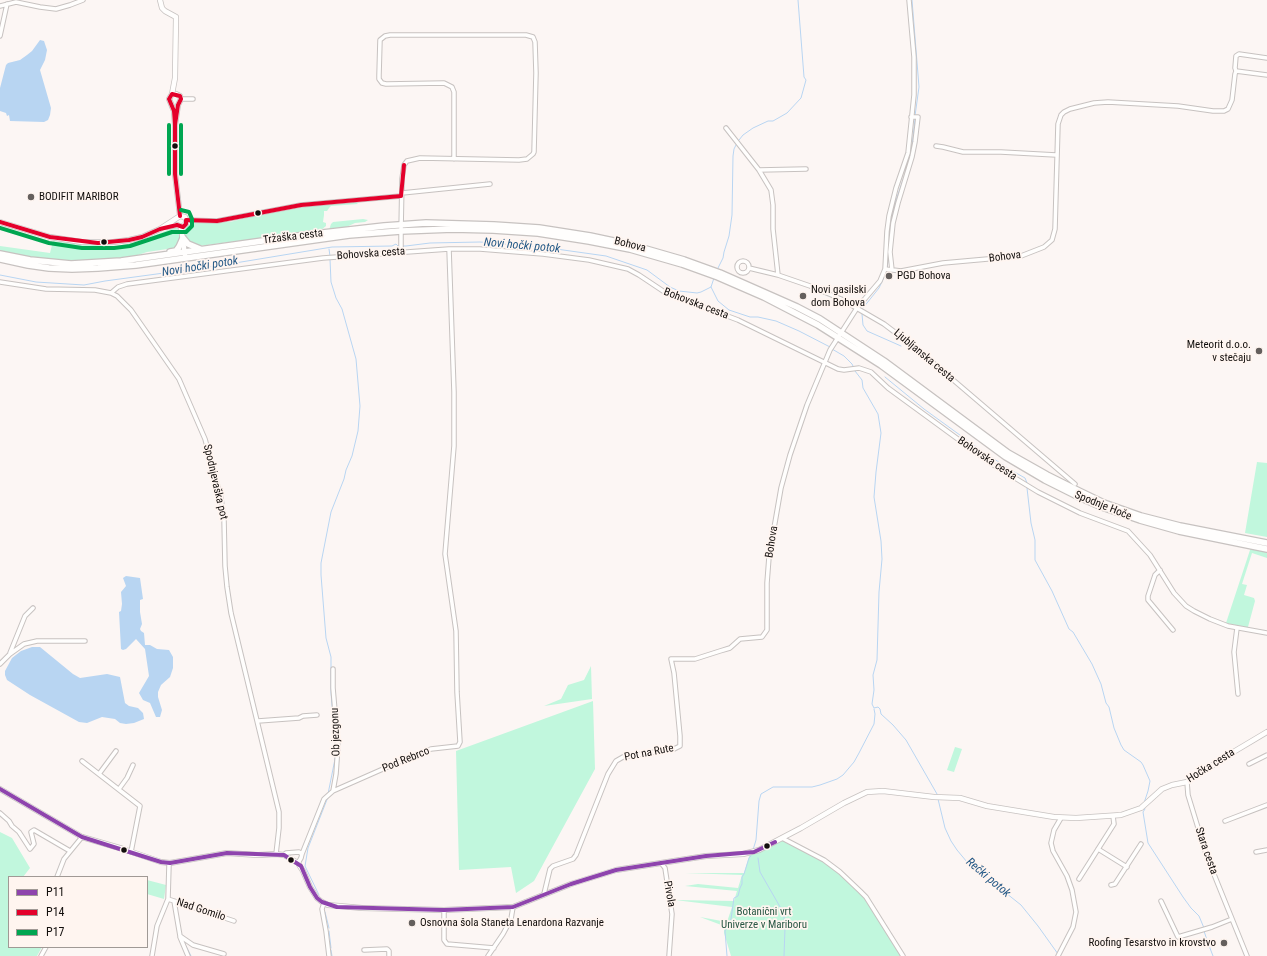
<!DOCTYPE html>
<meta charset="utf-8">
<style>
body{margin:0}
#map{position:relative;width:1267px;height:956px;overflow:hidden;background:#fcf6f4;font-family:"Roboto Condensed",sans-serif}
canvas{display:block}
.legend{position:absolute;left:8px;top:876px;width:140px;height:72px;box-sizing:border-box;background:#fff5f0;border:1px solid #a09995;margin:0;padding:5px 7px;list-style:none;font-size:12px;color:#120e0c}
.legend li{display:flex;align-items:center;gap:8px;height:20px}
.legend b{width:20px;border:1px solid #a09995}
</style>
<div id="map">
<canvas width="1267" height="956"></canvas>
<ul class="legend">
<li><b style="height:5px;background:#8e44ad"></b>P11</li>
<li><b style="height:5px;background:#e4002b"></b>P14</li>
<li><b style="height:5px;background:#00a651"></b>P17</li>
</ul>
</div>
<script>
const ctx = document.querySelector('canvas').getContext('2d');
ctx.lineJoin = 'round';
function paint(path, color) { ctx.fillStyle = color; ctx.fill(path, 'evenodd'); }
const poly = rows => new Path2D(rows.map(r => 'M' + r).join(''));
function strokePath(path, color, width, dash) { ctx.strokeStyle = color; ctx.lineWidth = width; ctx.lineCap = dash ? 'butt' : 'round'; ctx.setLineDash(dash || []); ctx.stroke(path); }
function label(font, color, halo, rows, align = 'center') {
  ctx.font = font + ' "Roboto Condensed",sans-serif'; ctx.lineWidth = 3.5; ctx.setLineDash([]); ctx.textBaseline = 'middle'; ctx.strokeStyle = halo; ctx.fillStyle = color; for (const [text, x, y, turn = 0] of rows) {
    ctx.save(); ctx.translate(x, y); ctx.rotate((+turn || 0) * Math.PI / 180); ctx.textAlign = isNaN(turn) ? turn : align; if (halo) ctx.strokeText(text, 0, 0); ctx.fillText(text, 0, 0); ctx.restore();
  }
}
const green = poly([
 [356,202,358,204,331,206,329,208,327,211,324,211,324,215,323,222,326,223,326,226,321,230,316,231,199,246,192,245,185,237,185,228,191,223,230,222,250,217,311,206],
 [363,219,368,220,365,222,355,223,342,229,329,230,331,224,333,222],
 [175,227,178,229,180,239,178,245,174,248,147,252,132,257,109,260,66,261,22,256,0,251,0,246,50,253,53,241,93,245,117,246,141,241],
 [1257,462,1267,463,1267,537,1245,533],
 [1251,547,1267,552,1267,558,1252,553,1242,584,1247,585,1244,595,1254,598,1255,601,1248,627,1245,627,1226,623],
 [591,666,592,699,544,706,561,699,568,685,584,680],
 [593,701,595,769,534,881,516,893,511,867,459,870,456,751],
 [955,747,962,749,954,772,947,770],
 [0,832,12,838,30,868,23,877,9,877,9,947,42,947,37,956,0,956],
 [782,838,824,860,860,891,903,956,731,956,724,933,724,926,700,917,727,922,732,907,675,900,734,901,737,891,685,886,698,884,738,888,742,875,685,873,744,873,750,853],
 [147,880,166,885,164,899,147,894]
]);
const water = poly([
 [40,40,44,41,47,50,45,60,40,70,51,108,50,115,48,120,44,122,10,121,9,115,7,116,6,113,0,111,0,88,6,65,8,63,20,60,27,55,32,51],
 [126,576,140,578,143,599,140,600,140,612,142,624,140,629,141,631,144,633,145,645,150,645,157,649,169,650,173,657,173,668,170,677,161,685,158,692,158,697,162,710,160,717,156,717,150,703,143,700,139,693,149,676,145,649,136,639,126,649,123,650,121,649,119,612,121,611,122,604,121,592,126,586,123,578],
 [32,647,40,647,73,674,80,678,107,674,120,677,125,703,129,706,138,708,143,713,144,719,134,723,126,724,120,723,115,719,102,717,87,723,79,722,30,695,7,680,5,675,5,671,12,658,21,651]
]);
const stream = poly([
 [912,0,919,87,915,116],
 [739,140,743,135,753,128,768,121,773,121,787,113,801,98,806,80,804,77,798,0],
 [912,146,915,119],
 [329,249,330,256],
 [717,270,723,258,724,252,729,236,732,215,733,156,734,149,737,143],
 [0,275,36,282,84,285,105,281,223,265,332,247,392,246,396,244,398,246,406,246,430,243,480,242,542,247,606,256,647,270,670,287,679,291,697,293,701,292,711,287,714,278],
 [711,287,718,301,729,310,750,317,758,317,776,321,799,331,830,347],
 [863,308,879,288,887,271,892,217,895,203,905,174],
 [862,314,863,325,867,331,901,346],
 [832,349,844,356,852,364,854,368],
 [855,371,862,380,863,388,878,414,881,433,876,472,874,497,881,541,882,559,879,592,877,660,873,675,874,690,872,704,874,708,878,707,880,709,881,714,893,725,906,740,937,794],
 [885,377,924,409,975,446,1009,469,1025,478,1027,483],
 [1027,488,1031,523,1035,540,1035,560,1052,591,1069,629,1073,632,1092,664,1101,684,1106,703,1109,707,1114,728,1121,745,1124,750,1141,762,1143,765,1150,781,1148,791,1144,803],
 [328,794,335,759,335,741,331,693,331,657,326,638,321,575,321,563,331,512,344,479,346,470,352,456,358,431,360,406,356,359,342,309,336,298,331,282,330,259],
 [938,799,945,828,951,841,957,850,967,862,1021,905,1038,926,1058,954],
 [1145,809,1143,812,1148,843,1183,897,1191,908,1199,916,1204,928],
 [753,850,756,840,759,801,761,794,773,787,812,787,820,785,837,779,843,775,854,762,859,753,874,724,875,714,874,709],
 [758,858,760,872,783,912,784,917,785,928,784,956],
 [319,895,305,866,308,848,328,797],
 [325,912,329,928],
 [329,931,331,948],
 [1204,931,1207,940],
 [1208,943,1213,956],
 [186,946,191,956],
 [331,950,332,956],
 [727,956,725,931,731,919,734,898,738,896,740,888,742,884,742,877,744,874,749,858,751,856]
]);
const minor = poly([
 [0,6,16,2,40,7,56,9,70,5,83,0],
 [0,36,7,4],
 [1267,58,1239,54,1236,56,1235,68,1236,71,1267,75],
 [181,99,193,99],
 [726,128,759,170,771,190,773,205,773,229,778,275],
 [936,146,943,147,963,152,1001,152,1056,155],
 [759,170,806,169],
 [402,193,490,184],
 [186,220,217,221,301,205,401,196],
 [401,252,401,231,402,179,404,165,407,161,420,158,519,160,527,159,533,154,534,152,536,73,535,42,533,37,526,35,390,35,385,36,380,40,379,75,379,79,382,83,386,84,444,83,452,87,454,92,454,159],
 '737 267a6 6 0 1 1 12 0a6 6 0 1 1-12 0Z',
 [749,268,778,275,810,286,841,299,884,324,917,349,1075,484],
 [885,269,901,271,943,263,1021,256,1044,247,1052,240,1055,229,1058,124,1061,115,1064,112,1070,109,1094,103,1108,102,1178,106,1213,111,1224,111,1228,109,1232,100,1235,74,1236,71],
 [892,270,890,252,893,223,898,203,912,157,915,142,918,117,911,117],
 [0,282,46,289,95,290,111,293,117,296,131,310,179,379,205,439,221,498,224,519,225,566,227,587,231,613,279,812,279,828,276,854],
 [111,293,118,287,127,284,323,258,449,249,480,249,543,254,589,260,628,269,639,275,666,293,738,320,838,369,844,370,859,368,871,372,888,388,992,464,1038,492,1080,513,1128,531,1150,555,1174,593,1186,606,1194,611,1210,619,1228,626,1267,633],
 [1160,570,1155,575,1148,596,1148,600,1173,630],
 [1237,628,1234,652,1238,694],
 [10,653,25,616,33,608],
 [0,664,10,654,24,644,37,641,85,641],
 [258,721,299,718,303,716,317,715],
 [82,761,140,806,131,852],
 [1249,764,1267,755],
 [99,774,116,751],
 [1187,782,1188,795,1207,857,1247,956],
 [119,789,127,778,133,765],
 [333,791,417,754,431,749,458,746,460,742,457,692,456,631,445,554,454,446,454,392,449,249],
 [0,813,9,821,12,826,19,832,30,849,34,844,31,832,34,830,70,851],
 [1225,821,1267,805],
 [782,838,824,860,840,872,860,891,866,897,903,956],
 [1098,849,1127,867],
 [1256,852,1267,850],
 [302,854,324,799,333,791,336,774,338,746,333,688,333,669],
 [284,855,286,853,299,852,302,854,301,858,298,863],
 [661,863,665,868,672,914,669,956],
 [57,877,64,859,82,837],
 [1079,879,1114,824,1113,816],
 [1111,885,1115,884,1141,844],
 [544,894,550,869,553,866,573,859,576,855,608,774,616,761,623,757,674,749,680,746,680,736,674,673,671,659,695,659,720,651,730,648,740,639,762,637,767,630,767,583,769,557,781,488,790,455,807,405,830,350,857,308,880,281,885,269,887,231,889,216,896,188,908,153,914,95,914,57,909,0],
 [168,899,234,921],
 [174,901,180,936,193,945,224,954],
 [1161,901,1178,937,1212,927,1232,919],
 [324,903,322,909,326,931,329,956],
 [444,910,444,940,447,944,494,948],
 [180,937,188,956],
 [364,950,387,949,389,951,389,956],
 [41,956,46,947],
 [152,956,157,926,168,899,169,865,170,863],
 [488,956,503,934,511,919,513,907],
 [1058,956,1073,927,1076,912,1072,890,1067,876,1053,851,1051,843,1054,830,1061,818]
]);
const tertiary = poly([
 [160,0,162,8,165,11,176,17,175,78,172,94],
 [175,125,178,105,181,99,180,96,176,94,172,94,169,99,174,111,175,125,175,174,180,216],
 [180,216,185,217,186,220,186,224,181,227],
 [0,222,50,237,82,242,113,242,129,240,142,237,160,229,180,216],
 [166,227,177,225,181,227],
 [181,227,185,255],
 [0,789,82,837,123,849,161,862,170,863,227,853,258,855,276,854,284,855,298,863,303,871,310,887,317,898,322,902,328,905,362,908,444,910,513,907,571,884,616,870,706,856,743,854,759,850,801,828,844,803,867,792,883,791,934,797,960,798,987,806,1054,817,1076,818,1121,815,1141,808,1162,789,1172,785,1187,782,1225,757,1267,732]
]);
const secondary = poly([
 [183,238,188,244,200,249],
 [170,252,176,251,179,247,183,238],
 [0,254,30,260,71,264,121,261,305,235,384,226,426,223,494,225,539,228,590,236,632,245,684,260,720,273,797,307,820,319,884,361,1008,453,1047,475,1079,491,1104,503,1141,516,1180,526,1267,543],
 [0,259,28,265,49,268,72,269,98,268,136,265,349,235,401,231,453,229,493,230,538,233,589,241,630,249,682,264,718,277,764,297,818,325,881,365,1006,457,1045,480,1077,496,1102,507,1140,520,1179,531,1267,549]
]);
const bus1 = poly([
 [0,789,82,837,161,862,170,863,227,853,284,855,301,866,310,887,317,898,322,902,337,907,444,910,513,907,571,884,616,870,706,856,754,852,775,842]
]);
const bus2 = poly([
 [172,94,180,96,181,99,178,105,175,125,174,111,169,99,172,94],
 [175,125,175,174,180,216],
 [401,196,404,165],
 [186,220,217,221,301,205,401,196],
 [0,222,50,237,98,243,129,240,142,237,160,229,177,225,183,227,186,224,186,220]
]);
const bus3 = poly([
 [169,125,169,174],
 [181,125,181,174],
 [0,228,49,243,82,248,114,248,130,246,172,232,186,232,192,226,192,219,189,212,181,210]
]);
const markers = [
 [175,146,3.5,"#120e0c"],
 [31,197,4,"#645f5d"],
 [258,213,3.5,"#120e0c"],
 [104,242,3.5,"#120e0c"],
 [889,276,4,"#645f5d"],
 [803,296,4,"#645f5d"],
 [1259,351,4,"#645f5d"],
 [767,846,3.5,"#120e0c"],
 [124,850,3.5,"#120e0c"],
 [291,860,3.5,"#120e0c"],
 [412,923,4,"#645f5d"],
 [1224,943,4,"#645f5d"]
];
const poiNames = [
 ["BODIFIT MARIBOR",39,197],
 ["PGD Bohova",897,276],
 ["Novi gasilski",811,290],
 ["dom Bohova",811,303],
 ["Meteorit d.o.o.",1251,345,"right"],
 ["v stečaju",1251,358,"right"],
 ["Osnovna šola Staneta Lenardona Razvanje",420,923],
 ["Roofing Tesarstvo in krovstvo",1216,943,"right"]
];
const streetNames = [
 ["Tržaška cesta",293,237,-7],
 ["Bohova",630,245,14],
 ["Bohovska cesta",371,254,-4],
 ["Bohova",1005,257,-7],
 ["Bohovska cesta",696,304,21],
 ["Ljubljanska cesta",924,356,40],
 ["Bohovska cesta",987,459,34],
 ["Spodnjevaška pot",215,482,77],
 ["Spodnje Hoče",1103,506,22],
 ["Bohova",772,542,-81],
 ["Ob jezgonu",336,732,-92],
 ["Pot na Rute",649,753,-11],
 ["Pod Rebrco",406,760,-22],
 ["Hočka cesta",1211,766,-32],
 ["Stara cesta",1206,851,71],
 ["Pivola",669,894,80],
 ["Nad Gomilo",201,910,18]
];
const parkNames = [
 ["Botanični vrt",764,912],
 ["Univerze v Mariboru",764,925]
];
const waterNames = [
 ["Novi hočki potok",522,246,5],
 ["Novi hočki potok",200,267,-9],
 ["Rečki potok",988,878,40]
];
paint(green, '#c1f7dd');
paint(water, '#b8d5f2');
strokePath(stream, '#b8d5f2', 1);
strokePath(minor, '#c7c2c0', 5.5);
strokePath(tertiary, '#c7c2c0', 6);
strokePath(secondary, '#c7c2c0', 8);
strokePath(minor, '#fffefd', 3.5);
strokePath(tertiary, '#fffefd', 4.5);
strokePath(secondary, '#fffefd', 5.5);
strokePath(bus1, '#8e44ad', 4);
strokePath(bus2, '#e4002b', 4);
strokePath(bus3, '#00a651', 4);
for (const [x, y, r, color] of markers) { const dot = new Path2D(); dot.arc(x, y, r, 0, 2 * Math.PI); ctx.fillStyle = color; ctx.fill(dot); strokePath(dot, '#fff5f0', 1.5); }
label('11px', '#120e0c', '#fff5f0', poiNames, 'left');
label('11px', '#120e0c', '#fff5f0', streetNames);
label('11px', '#285744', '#fff5f0', parkNames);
label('italic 12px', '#235886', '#fff5f0', waterNames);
</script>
